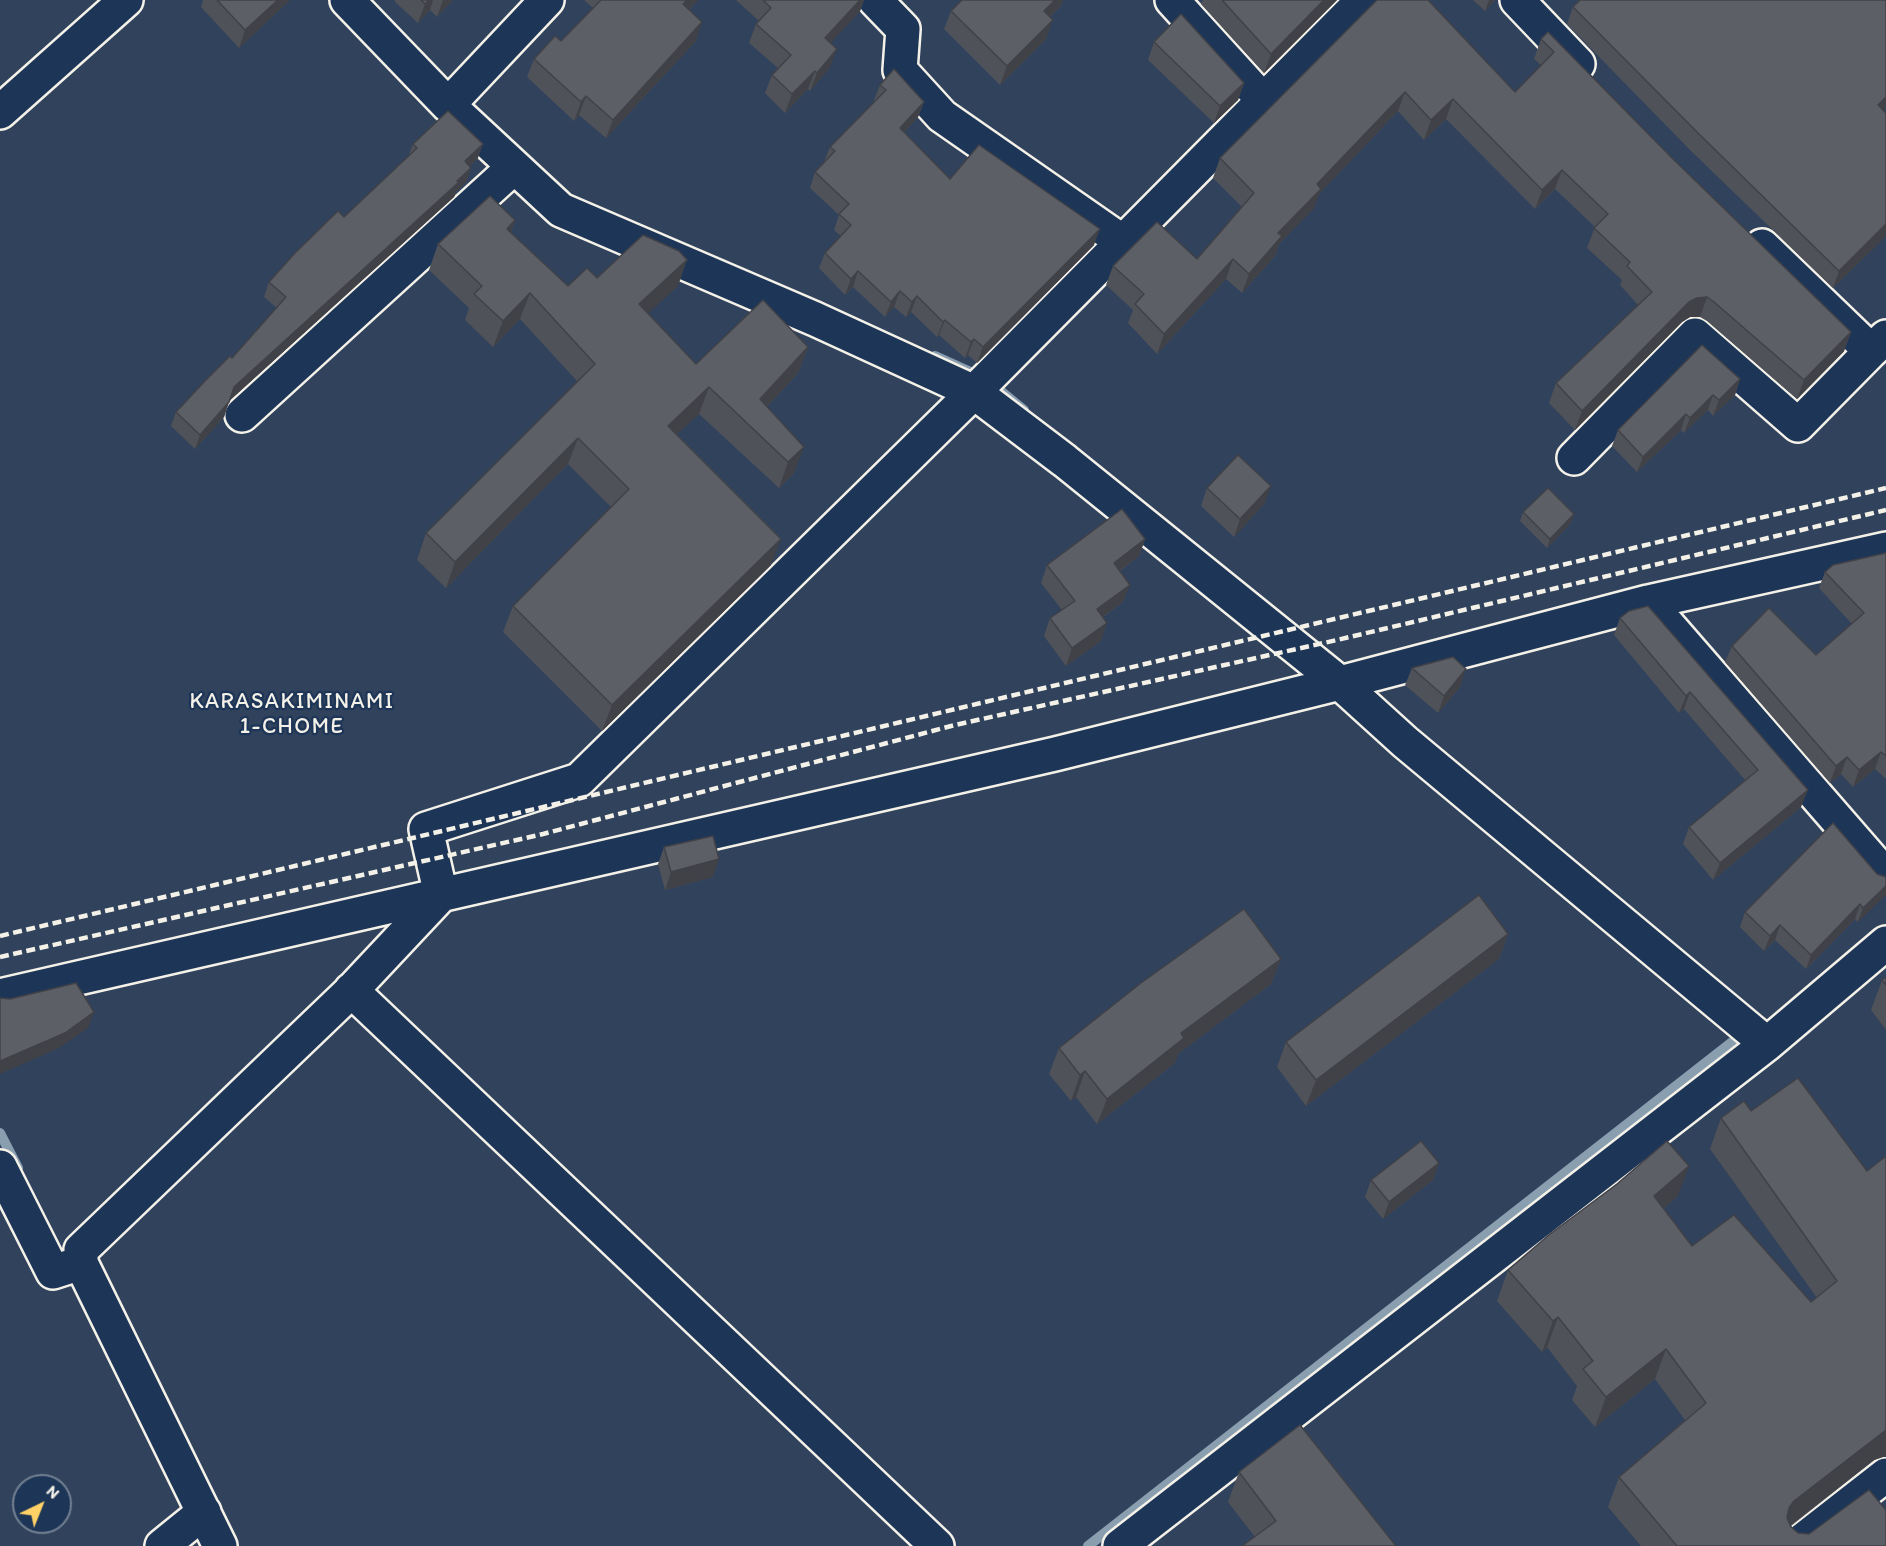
<!DOCTYPE html>
<style>
body{margin:0}
#map{position:relative;width:1886px;height:1546px;overflow:hidden;background:#30425c;font-family:Itim,sans-serif}
canvas{display:block}
.north{position:absolute;left:12px;top:1474px;width:60px;height:60px;box-sizing:border-box;background:#1d3557;border:2px solid #738091;border-radius:50%;rotate:43deg;font-size:16px;font-weight:700;line-height:24px;text-align:center;color:#f4f1e8}
.north::after{content:'';display:block;margin:auto;width:21px;height:27px;background:#ffd166;clip-path:polygon(50% 0,100% 100%,50% 72%,0 100%)}
</style>
<div id="map">
<canvas width="1886" height="1546"></canvas>
<div class="north">N</div>
</div>
<script>
const ctx = document.querySelector('canvas').getContext('2d');
ctx.lineJoin = 'round';
const poly = rows => new Path2D(rows.map(r => 'M' + r).join(''));
function strokePath(path, color, width, dash) { ctx.strokeStyle = color; ctx.lineWidth = width; ctx.lineCap = dash ? 'butt' : 'round'; ctx.setLineDash(dash || []); ctx.stroke(path); }
function paint(path, color) { ctx.fillStyle = color; ctx.fill(path, 'evenodd'); }
function label(font, color, halo, rows, align = 'center') {
  ctx.font = font + ' Itim,sans-serif'; ctx.lineWidth = 4.5; ctx.setLineDash([]); ctx.textBaseline = 'middle'; ctx.strokeStyle = halo; ctx.fillStyle = color; for (const [text, x, y, turn = 0] of rows) {
    ctx.save(); ctx.translate(x, y); ctx.rotate((+turn || 0) * Math.PI / 180); ctx.textAlign = isNaN(turn) ? turn : align; if (halo) ctx.strokeText(text, 0, 0); ctx.fillText(text, 0, 0); ctx.restore();
  }
}
const stream = poly([
 [935,356,986,379,1024,410],
 [0,1133,18,1168],
 [1088,1546,1745,1032]
]);
const minor = poly([
 [347,0,448,105,561,210,815,319,974,392,1065,461,1340,683,1405,742,1767,1044],
 [875,0,903,29,900,70,942,116,1123,242],
 [1172,0,1263,100],
 [1517,0,1578,64],
 [448,105,547,0],
 [0,112,126,0],
 [1762,246,1871,351,1886,337],
 [242,415,513,168],
 [1574,458,1695,335,1798,425,1871,351],
 [1648,602,1886,876],
 [351,990,937,1546],
 [0,996,1055,754,1340,683,1648,602,1886,549],
 [0,1167,53,1272,81,1263],
 [162,1546,204,1512],
 [220,1546,81,1263,81,1250,350,992,441,895,426,829,579,780,974,392,1363,0],
 [1120,1546,1767,1044,1886,943],
 [1795,1546,1886,1475]
]);
const rail = poly([
 [0,936,1886,488],
 [0,957,543,834,955,725,1337,640,1886,510]
]);
const wall = poly([
 [203,0,290,0,239,48,201,7],
 [395,0,453,0,437,17,430,10,418,23,395,2],
 [584,0,698,0,689,10,696,41,606,138,579,115,574,121,527,77,534,59,561,41,593,8],
 [736,0,864,0,860,11,830,43,830,67,810,91,808,89,785,113,765,93,772,75,778,68,749,43,756,24,759,21],
 [1203,0,1337,0,1264,73,1201,4],
 [1377,0,1515,92,1541,65,1534,59,1541,39,1672,158,1851,332,1844,351,1797,399,1707,321,1700,317,1690,317,1682,322,1575,430,1549,403,1556,383,1638,305,1620,285,1622,280,1587,248,1595,227,1555,189,1535,209,1446,119,1424,140,1398,111,1319,194,1314,208,1279,244,1275,256,1242,293,1226,279,1157,354,1128,323,1133,310,1106,285,1113,266,1197,259,1242,207,1213,178,1220,158],
 [1473,0,1495,0,1485,11],
 [1061,6,1050,17,1046,39,1000,85,944,29,951,11],
 [1573,7,1883,110,1886,236,1833,288,1691,151,1567,24],
 [1154,42,1244,83,1238,100,1214,123,1148,60],
 [880,85,924,102,918,117,904,132,950,179,1094,245,977,363,968,355,965,358,939,335,937,337,911,312,906,317,894,307,885,317,853,287,845,295,819,268,825,253,841,236,834,230,839,215,810,188,815,172,824,162,830,147,875,101,874,100],
 [413,144,478,158,470,166,471,168,466,182,456,192,454,197,229,401,224,417,195,449,171,426,176,412,232,358,277,308,264,297,269,282,344,217,408,157],
 [515,220,511,232,568,286,597,278,678,286,648,313,696,364,808,347,798,373,767,407,794,473,779,488,699,414,676,435,771,565,602,731,503,632,513,606,611,507,568,464,446,588,417,560,426,533,577,381,520,319,493,347,465,320,469,308,429,270,438,244],
 [1740,379,1735,395,1713,416,1708,410,1684,433,1681,430,1637,472,1612,446,1618,430],
 [1207,488,1265,503,1234,537,1201,506],
 [1523,512,1574,514,1571,523,1547,548,1520,521],
 [1145,539,1139,556,1120,571,1123,602,1103,617,1101,641,1066,666,1044,636,1050,618,1062,610,1041,583,1047,565],
 [1886,553,1886,779,1875,769,1853,787,1841,774,1830,783,1725,662,1732,646,1816,655,1852,624,1819,588,1825,572],
 [1620,618,1801,807,1713,880,1683,844,1689,827,1745,780,1684,709,1679,713,1614,635],
 [1412,668,1460,687,1438,713,1405,685],
 [664,847,713,877,665,890,658,864],
 [1877,874,1858,922,1855,919,1806,969,1775,940,1764,951,1740,927,1745,912],
 [1508,934,1499,959,1306,1106,1277,1067,1286,1042],
 [1281,959,1271,984,1178,1054,1175,1063,1097,1124,1076,1097,1071,1101,1049,1074,1059,1048],
 [1886,977,1886,1030,1871,1010,1882,980],
 [1798,1078,1883,1457,1874,1460,1791,1526,1798,1533,1886,1546,1641,1546,1608,1507,1619,1477,1685,1420,1655,1379,1595,1427,1572,1400,1577,1386,1547,1347,1542,1352,1497,1301,1508,1270,1678,1196,1664,1208,1692,1246,1811,1302,1817,1298,1710,1149,1721,1118,1751,1111],
 [1439,1163,1433,1180,1383,1219,1365,1197,1371,1180],
 [1239,1472,1396,1546,1255,1537,1228,1502]
]);
const shadedWall = poly([
 [278,0,290,0,239,48,245,30],
 [429,0,433,0,430,10,418,23,425,4],
 [443,0,453,0,437,17],
 [687,0,698,0,676,23,683,4],
 [860,0,864,0,860,11,818,57,825,38],
 [1055,0,1063,0,1061,6,1037,29,1044,11],
 [1324,0,1337,0,1264,73,1271,54],
 [1489,0,1495,0,1485,11],
 [1053,20,1046,39,1000,85,1007,66],
 [702,22,696,41,606,138,613,120],
 [837,49,830,67,810,91,817,73],
 [815,71,808,89,785,113,792,94],
 [1244,83,1238,100,1214,123,1220,106],
 [1405,92,1398,111,1319,194,1314,208,1279,244,1275,256,1242,293,1249,274,1278,233,1317,184],
 [586,96,579,115,574,121,581,102],
 [1886,97,1886,108,1871,122,1878,105],
 [1453,99,1446,119,1424,140,1431,120],
 [924,102,918,117,894,144,900,128],
 [483,144,478,158,460,175,465,161],
 [471,168,466,182,456,192,454,197,229,401,234,387],
 [1562,170,1555,189,1535,209,1542,190],
 [515,220,506,246,507,229],
 [1886,224,1886,236,1833,288,1839,271],
 [1100,229,1094,245,977,363,983,347],
 [1233,259,1226,279,1157,354,1164,334],
 [687,260,678,286,630,330,639,304],
 [858,271,853,287,845,295,851,279],
 [900,291,894,307,885,317,891,302],
 [530,293,520,319,493,347,503,321],
 [917,296,911,312,906,317,912,302],
 [1707,297,1700,317,1690,317,1682,322,1575,430,1582,411,1689,302,1697,298],
 [945,320,939,335,937,337,943,322],
 [1851,332,1844,351,1797,399,1804,380],
 [974,339,968,355,965,358,971,342],
 [808,347,798,373,750,425,760,399],
 [1740,379,1735,395,1713,416,1719,400],
 [709,387,699,414,658,452,668,426],
 [1713,395,1708,410,1684,433,1690,418],
 [229,402,224,417,195,449,200,435],
 [1686,414,1681,430,1637,472,1643,457],
 [578,438,568,464,446,588,455,562],
 [804,447,794,473,779,488,788,462],
 [1271,486,1265,503,1234,537,1240,519],
 [1574,514,1571,523,1547,548,1550,539],
 [781,539,771,565,602,731,612,705],
 [1145,539,1139,556,1107,580,1114,563],
 [1130,585,1123,602,1090,626,1097,609],
 [1107,623,1101,641,1066,666,1072,648],
 [1466,669,1460,687,1438,713,1444,696],
 [1690,692,1684,709,1679,713,1686,696],
 [1881,752,1875,769,1853,787,1859,770],
 [1847,757,1841,774,1830,783,1836,766],
 [1808,790,1801,807,1713,880,1720,863],
 [719,859,713,877,665,890,671,872],
 [1886,886,1886,895,1858,922,1863,908],
 [1860,904,1855,919,1806,969,1811,955],
 [1780,925,1775,940,1764,951,1770,936],
 [1508,934,1499,959,1306,1106,1316,1080],
 [1281,959,1271,984,1178,1054,1175,1063,1097,1124,1107,1099,1181,1033],
 [94,1012,88,1028,59,1048,0,1074,0,1061],
 [1085,1071,1076,1097,1071,1101,1080,1075],
 [1439,1163,1433,1180,1383,1219,1389,1202],
 [1689,1166,1678,1196,1643,1226,1654,1196],
 [1558,1317,1547,1347,1542,1352,1553,1321],
 [1666,1349,1655,1379,1595,1427,1606,1397],
 [1886,1430,1886,1457,1883,1457,1874,1460,1783,1531,1789,1508,1794,1501]
]);
const building = poly([
 [217,0,278,0,245,30,217,0],
 [421,0,429,0,425,4,421,0],
 [601,0,687,0,683,4,702,22,613,120,586,96,581,102,534,59,555,36,561,41,601,0],
 [763,0,860,0,825,38,837,49,817,73,815,71,792,94,772,75,791,55,756,24,771,8,763,0],
 [962,0,1055,0,1044,11,1053,20,1007,66,951,11,962,0],
 [1222,0,1324,0,1271,54,1222,0],
 [1377,0,1428,0,1515,92,1554,52,1541,39,1548,32,1672,158,1851,332,1804,380,1714,302,1707,297,1697,298,1689,302,1582,411,1556,383,1652,292,1627,266,1630,262,1594,228,1608,214,1562,170,1542,190,1453,99,1431,120,1405,92,1317,184,1321,189,1278,233,1282,236,1249,274,1233,259,1164,334,1135,304,1144,294,1113,266,1157,222,1197,259,1254,193,1220,158,1377,0],
 [1580,0,1886,0,1886,97,1878,105,1886,113,1886,224,1839,271,1698,133,1573,7,1580,0],
 [1181,14,1244,83,1220,106,1154,42,1181,14],
 [894,69,924,102,900,128,950,179,979,145,1100,229,983,347,974,339,971,342,945,320,943,322,917,296,912,302,900,291,891,302,858,271,851,279,825,253,851,225,839,214,849,204,815,172,835,151,830,147,886,90,880,85,894,69],
 [448,111,483,144,465,161,471,168,457,181,459,182,234,387,229,402,200,435,176,412,204,382,230,356,232,358,286,297,269,282,295,253,338,211,344,217,417,148,413,144,448,111],
 [490,196,515,220,507,229,568,286,587,268,597,278,643,235,679,251,687,260,639,304,696,364,763,300,808,347,760,399,804,447,788,462,709,387,668,426,781,539,612,705,513,606,629,489,578,438,455,562,426,533,595,364,530,293,503,321,474,294,482,286,438,244,490,196],
 [1702,345,1740,379,1719,400,1713,395,1690,418,1686,414,1643,457,1618,430,1702,345],
 [1238,455,1271,486,1240,519,1207,488,1238,455],
 [1548,488,1574,514,1550,539,1523,512,1548,488],
 [1122,509,1145,539,1114,563,1130,585,1097,609,1107,623,1072,648,1050,618,1075,601,1047,565,1122,509],
 [1886,553,1886,756,1881,752,1859,770,1847,757,1836,766,1732,646,1769,608,1816,655,1864,613,1825,572,1833,565,1886,553],
 [1648,606,1808,790,1720,863,1689,827,1758,770,1690,692,1686,696,1620,618,1629,611,1648,606],
 [1453,657,1466,669,1444,696,1412,668,1453,657],
 [1833,823,1877,874,1886,877,1886,886,1863,908,1860,904,1811,955,1780,925,1770,936,1745,912,1833,823],
 [713,836,719,859,671,872,664,847,713,836],
 [1479,895,1508,934,1316,1080,1286,1042,1479,895],
 [1244,909,1281,959,1181,1033,1184,1038,1107,1099,1085,1071,1080,1075,1059,1048,1141,983,1244,909],
 [1886,977,1886,985,1882,980,1886,977],
 [76,983,94,1012,65,1033,0,1061,0,998,10,999,76,983],
 [1798,1078,1867,1171,1886,1156,1886,1430,1794,1501,1789,1508,1787,1518,1791,1527,1798,1533,1809,1534,1869,1490,1886,1510,1886,1546,1677,1546,1619,1477,1706,1403,1666,1349,1606,1397,1583,1369,1593,1361,1558,1317,1553,1321,1508,1270,1550,1234,1617,1184,1667,1141,1689,1166,1654,1196,1692,1246,1734,1215,1811,1302,1837,1281,1721,1118,1744,1101,1751,1111,1798,1078],
 [1421,1141,1439,1163,1389,1202,1371,1180,1421,1141],
 [1300,1425,1396,1546,1242,1546,1276,1521,1239,1472,1300,1425]
]);
const neighbourhoodNames = [
 ["KARASAKIMINAMI",292,702],
 ["1-CHOME",292,727]
];
strokePath(stream, '#899fb0', 10);
strokePath(minor, '#f4f1e8', 38);
strokePath(minor, '#1d3557', 33);
strokePath(rail, '#f4f1e8', 4.5, [9, 4.5]);
paint(wall, '#505259');
paint(shadedWall, '#414248');
paint(building, '#5d5f67');
strokePath(building, '#414248', 1.5);
ctx.letterSpacing = '1.5px';
label('22px', '#f4f1e8', '#1d3557', neighbourhoodNames);
ctx.letterSpacing = '0px';
</script>
